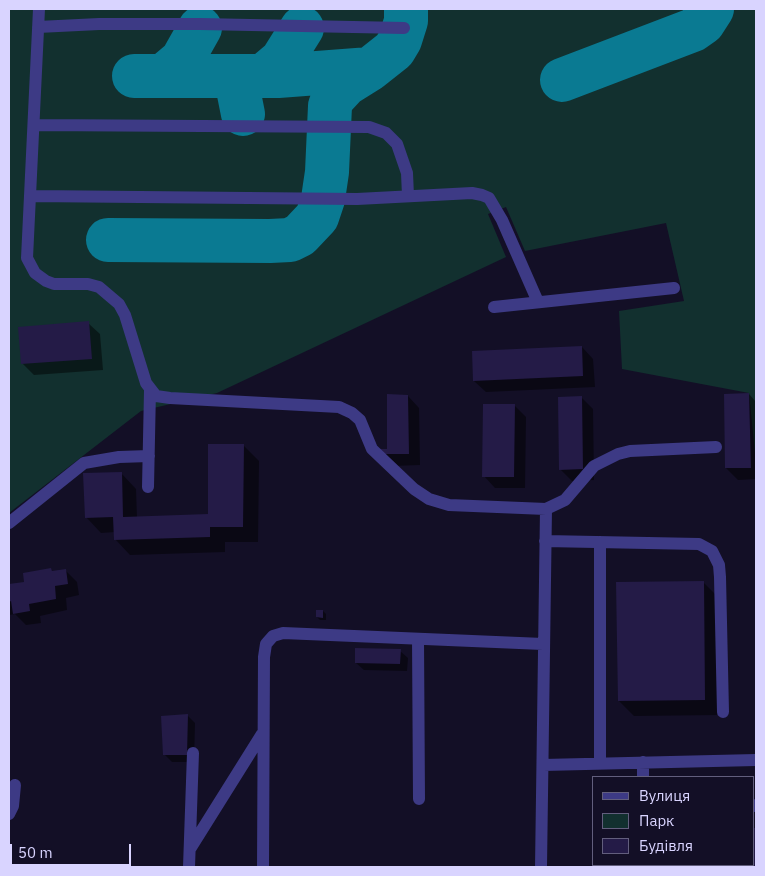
<!DOCTYPE html>
<meta charset="utf-8">
<style>
body{margin:0}
#map{position:relative;width:765px;height:876px;overflow:hidden;background:#130f26;font-family:"IBM Plex Sans",sans-serif}
canvas{display:block}
.frame{position:absolute;inset:0;border:10px solid #d9d4ff;pointer-events:none}
.legend{position:absolute;left:592px;top:776px;width:162px;height:90px;box-sizing:border-box;background:#130f26;border:1px solid #625e7d;margin:0;padding:6px 9px;list-style:none;font-size:15px;color:#d9d4ff}
.legend li{display:flex;align-items:center;gap:10px;height:25px}
.legend b{width:25px;border:1px solid #625e7d}
.scale{position:absolute;left:10px;top:844px;width:121px;height:22px;box-sizing:border-box;border:2px solid #d9d4ff;border-top:0;padding-left:6px;font-size:15px;line-height:18px;white-space:nowrap;color:#d9d4ff;-webkit-text-stroke:4px #130f26;paint-order:stroke}
</style>
<div id="map">
<canvas width="765" height="876"></canvas>
<div class="frame"></div>
<ul class="legend">
<li><b style="height:6px;background:#3d3a85"></b>Вулиця</li>
<li><b style="height:14px;background:#12302f"></b>Парк</li>
<li><b style="height:14px;background:#241b47"></b>Будівля</li>
</ul>
<div class="scale">50 m</div>
</div>
<script>
const ctx = document.querySelector('canvas').getContext('2d');
ctx.lineJoin = 'round';
function paint(path, color) { ctx.fillStyle = color; ctx.fill(path, 'evenodd'); }
const poly = rows => new Path2D(rows.map(r => 'M' + r).join(''));
function strokePath(path, color, width, dash) { ctx.strokeStyle = color; ctx.lineWidth = width; ctx.lineCap = dash ? 'butt' : 'round'; ctx.setLineDash(dash || []); ctx.stroke(path); }
const green = poly([
 [9,9,756,9,756,464,749,393,622,369,619,311,684,301,666,223,525,251,506,207,488,214,506,257,217,393,141,411,9,513]
]);
const shadow = poly([
 [88,323,100,334,103,370,34,375,22,363],
 [582,347,593,359,595,387,486,392,474,381],
 [749,394,756,402,756,479,738,480,726,468],
 [408,396,419,408,420,465,392,466,381,454,388,450],
 [582,398,593,409,594,480,572,481,560,469],
 [514,405,526,417,525,488,495,488,484,476],
 [243,445,259,461,258,542,225,542,225,552,130,555,115,539,115,532,101,533,86,517,121,473,136,489,137,518,209,516],
 [51,569,53,572,66,571,77,582,79,595,66,598,67,610,40,616,41,623,26,625,15,614,9,615,9,586,26,583],
 [703,582,719,598,720,715,634,716,619,701],
 [323,611,326,614,326,620,320,620,317,617],
 [400,651,408,658,407,671,364,670,356,663],
 [187,715,195,723,194,762,172,762,164,754],
 [754,829,756,829,756,867,743,867,743,865,754,865]
]);
const taxiway = poly([
 [134,76,278,76,370,69,394,50,400,40,406,21,406,9],
 [163,76,182,60,200,28],
 [229,76,238,89,243,114],
 [263,76,282,60,302,28],
 [562,80,693,30,703,23,712,9],
 [108,240,270,241,290,240,300,235,317,217,323,199,327,172,330,106,333,98,346,84,370,69]
]);
const building = poly([
 [89,321,92,359,21,364,18,327],
 [582,346,583,376,473,381,472,351],
 [749,393,751,468,725,468,724,394],
 [387,394,408,395,409,454,379,454,380,449,387,449],
 [582,396,583,469,559,470,558,397],
 [483,404,515,404,514,477,482,477],
 [208,444,244,444,243,527,210,527,210,537,114,540,113,517,85,518,83,473,122,472,123,517,208,514],
 [51,568,52,571,66,569,68,584,55,586,56,599,29,604,30,611,13,614,11,601,9,602,9,584,24,582,23,573],
 [704,581,705,700,618,701,616,582],
 [316,610,323,610,323,618,316,617],
 [355,648,401,649,400,664,355,663],
 [188,714,187,755,163,755,161,716],
 [754,828,756,828,756,867,742,867,742,865,754,865]
]);
const minor = poly([
 [39,9,27,258,35,273,46,281,54,284,88,284,99,287,119,304,125,315,146,383,156,396,170,398,339,407,352,413,360,420,372,449,414,489,429,499,449,505,546,509,565,500,594,466,618,454,630,451,716,447],
 [38,27,99,24,200,24,404,28],
 [35,125,369,127,386,133,397,144,407,173,408,196],
 [31,196,357,199,472,193,482,195,489,198,502,220,538,302],
 [494,307,674,288],
 [148,487,150,390],
 [9,523,84,463,119,457,149,456],
 [545,541,699,544,712,551,719,565,720,577,723,712],
 [418,639,419,799],
 [643,762,643,777],
 [600,763,600,542],
 [543,765,756,760],
 [754,806,756,805],
 [9,814,13,806,15,785],
 [190,849,262,734],
 [618,865,618,867],
 [661,865,661,867],
 [189,867,193,753],
 [263,867,264,657,266,644,273,636,283,633,543,644],
 [541,867,546,509]
]);
paint(green, '#12302f');
paint(shadow, '#0007');
strokePath(taxiway, '#0a7a92', 44);
paint(building, '#241b47');
strokePath(minor, '#3d3a85', 12);
</script>
